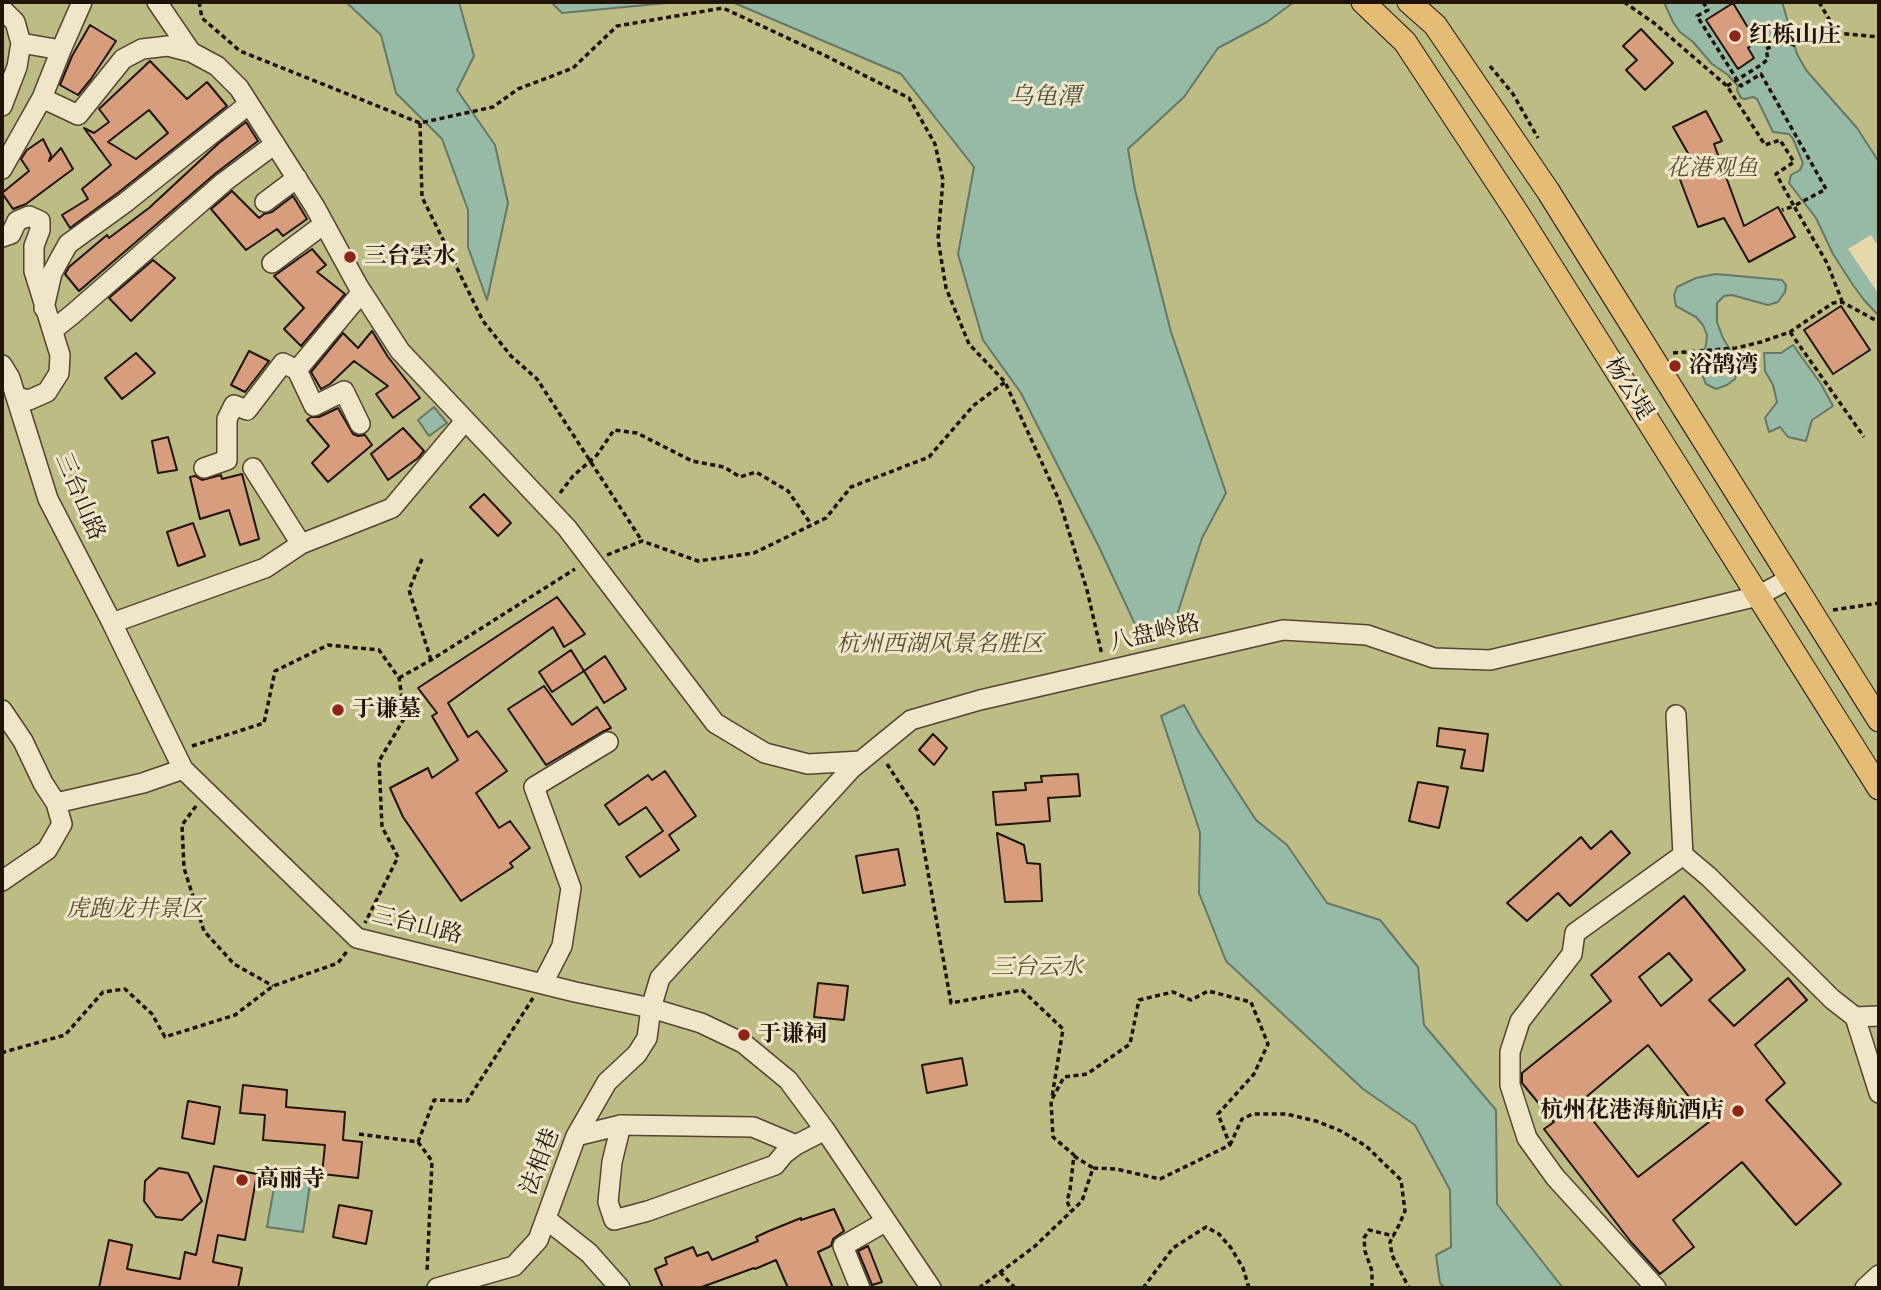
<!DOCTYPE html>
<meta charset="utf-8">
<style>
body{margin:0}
#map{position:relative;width:1881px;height:1290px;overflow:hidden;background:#e7d8ac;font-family:"IM FELL French Canon",serif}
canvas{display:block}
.frame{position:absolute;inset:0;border:4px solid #201307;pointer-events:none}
</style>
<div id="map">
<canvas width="1881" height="1290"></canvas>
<div class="frame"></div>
</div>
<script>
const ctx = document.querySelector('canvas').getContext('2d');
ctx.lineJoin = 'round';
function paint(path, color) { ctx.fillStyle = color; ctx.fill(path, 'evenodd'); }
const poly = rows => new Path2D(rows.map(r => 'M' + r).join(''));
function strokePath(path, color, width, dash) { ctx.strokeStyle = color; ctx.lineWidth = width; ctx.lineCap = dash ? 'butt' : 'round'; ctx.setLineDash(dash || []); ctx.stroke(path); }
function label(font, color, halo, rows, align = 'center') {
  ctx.font = font + ' "IM FELL French Canon","Noto Serif SC",serif'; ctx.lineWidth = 6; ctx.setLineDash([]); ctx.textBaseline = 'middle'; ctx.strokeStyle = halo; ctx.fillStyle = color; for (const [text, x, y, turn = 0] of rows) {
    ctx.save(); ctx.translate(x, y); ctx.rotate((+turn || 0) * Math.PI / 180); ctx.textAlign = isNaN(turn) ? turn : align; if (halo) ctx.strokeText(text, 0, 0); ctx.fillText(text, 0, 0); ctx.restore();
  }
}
const green = poly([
 [2,2,1879,2,1879,1288,2,1288]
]);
const water = poly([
 [346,2,459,2,474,56,457,90,495,145,508,203,487,300,468,247,468,210,442,139,396,93,381,35,346,2],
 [551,2,677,2,562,13,551,2],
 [732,2,1294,2,1267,22,1218,48,1184,97,1128,149,1135,190,1171,332,1226,493,1202,538,1175,621,1141,637,1099,547,1021,393,983,340,958,254,974,167,901,74,732,2],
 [1664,2,1781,2,1783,5,1797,54,1806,70,1857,128,1879,162,1879,316,1864,300,1853,285,1833,254,1816,218,1789,183,1791,175,1800,170,1803,163,1793,139,1789,134,1773,132,1757,99,1753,97,1745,99,1741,98,1737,90,1738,86,1728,75,1712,64,1693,42,1680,32,1673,22,1664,2],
 [1716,274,1782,280,1786,285,1785,292,1778,302,1768,305,1732,295,1724,296,1717,303,1717,322,1723,338,1735,358,1737,369,1735,379,1727,385,1716,389,1706,384,1701,372,1700,361,1706,345,1707,335,1703,325,1696,317,1676,306,1674,295,1677,287,1696,278,1716,274],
 [1793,345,1821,384,1833,406,1812,420,1806,441,1788,437,1780,427,1769,432,1765,418,1777,402,1773,385,1765,371,1764,353,1781,353,1793,345],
 [434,407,447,423,429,436,418,420,434,407],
 [1184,705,1200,734,1256,820,1287,845,1327,903,1380,920,1418,967,1424,1025,1496,1110,1497,1204,1563,1288,1445,1288,1440,1283,1436,1255,1451,1247,1450,1190,1415,1125,1363,1089,1226,961,1199,893,1200,832,1161,716,1184,705],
 [277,1171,311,1177,303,1232,267,1227,277,1171]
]);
const pier = poly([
 [1871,235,1876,243,1879,241,1879,292,1878,293,1848,249]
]);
const building = poly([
 [1733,3,1756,41,1748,48,1754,58,1738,69,1706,20,1733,3],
 [90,25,116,41,91,79,78,95,60,85,72,56,90,25],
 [1641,29,1673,63,1645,90,1626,70,1637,60,1623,46,1641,29],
 [150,61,187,99,207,82,227,106,119,192,70,228,62,215,88,199,82,189,111,165,84,128,94,133,109,122,99,109,150,61],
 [149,110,168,133,136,159,108,142,149,110],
 [1706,111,1722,141,1714,144,1744,226,1778,207,1795,237,1749,262,1724,218,1698,227,1673,161,1689,155,1673,127,1706,111],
 [246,122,258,141,216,173,79,291,65,274,69,267,107,235,109,238,149,208,219,143,246,122],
 [43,139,51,155,49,161,61,148,73,169,26,204,13,209,2,193,29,171,21,159,27,150,43,139],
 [232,191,259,218,264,214,272,212,293,196,307,219,283,236,277,229,246,250,211,209,232,191],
 [312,249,326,265,317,272,345,294,301,346,284,329,304,308,274,276,312,249],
 [153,260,175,278,131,321,109,298,153,260],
 [1841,306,1870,350,1833,374,1804,330,1841,306],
 [372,331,388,357,420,398,393,418,376,394,388,386,354,361,330,384,321,389,311,372,343,333,358,348,372,331],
 [249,351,269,361,245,392,231,385,249,351],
 [136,353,155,373,122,399,105,378,136,353],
 [338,408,353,434,358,436,365,435,372,445,328,482,312,463,329,446,307,420,311,417,319,417,338,408],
 [403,428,424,451,418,458,388,480,371,454,403,428],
 [168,437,177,470,158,473,152,441,168,437],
 [242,474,259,539,240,545,229,510,200,519,190,477,195,476,202,480,221,475,222,479,242,474],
 [484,494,511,523,498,536,470,507,484,494],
 [193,523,205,556,178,566,167,532,193,523],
 [557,597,585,634,564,647,553,627,448,703,468,737,477,731,507,771,476,793,499,828,510,821,530,848,510,863,513,867,461,901,403,817,390,788,428,768,432,778,458,760,432,716,437,713,418,688,557,597],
 [571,650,584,671,552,692,539,672,571,650],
 [605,656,626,689,604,703,584,671,605,656],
 [544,686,572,725,597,707,611,728,602,732,546,765,508,709,544,686],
 [1439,728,1488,734,1483,771,1461,768,1465,750,1437,746,1439,728],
 [933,734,947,748,934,765,919,750,933,734],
 [665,771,696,816,669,835,679,850,640,877,626,857,663,831,646,807,619,825,605,805,648,775,652,780,665,771],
 [1078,774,1080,796,1048,798,1050,821,996,825,993,792,1026,790,1025,783,1042,782,1041,776,1078,774],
 [1418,782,1448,787,1439,828,1409,821,1418,782],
 [1611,831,1630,853,1570,906,1558,893,1527,921,1507,903,1581,837,1591,849,1611,831],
 [997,833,1024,845,1027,863,1040,864,1042,901,1005,902,997,833],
 [898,849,905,885,863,893,856,856,898,849],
 [1684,896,1745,970,1709,1000,1734,1026,1788,978,1807,1000,1755,1045,1785,1083,1766,1100,1841,1184,1796,1225,1742,1162,1673,1220,1694,1247,1660,1274,1631,1242,1544,1129,1554,1122,1522,1083,1522,1073,1611,1001,1591,975,1684,896],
 [1669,953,1692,980,1661,1006,1639,977,1669,953],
 [1648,1045,1709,1122,1638,1177,1579,1103,1648,1045],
 [818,983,848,986,844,1020,814,1017,818,983],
 [962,1058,967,1085,927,1093,922,1065,962,1058],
 [243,1085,287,1090,286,1107,345,1112,343,1140,362,1142,358,1178,322,1174,325,1145,263,1140,265,1115,240,1113,243,1085],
 [188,1101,220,1107,214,1144,182,1138,188,1101],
 [214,1166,257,1174,245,1240,218,1235,213,1262,242,1268,238,1288,99,1288,109,1240,132,1245,127,1269,180,1279,185,1252,196,1255,214,1166],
 [159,1168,188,1173,202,1201,182,1220,156,1217,144,1201,145,1181,159,1168],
 [339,1205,372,1211,366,1244,333,1237,339,1205],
 [834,1209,844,1231,833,1239,831,1246,818,1252,833,1288,788,1288,776,1260,755,1269,754,1268,699,1288,663,1288,655,1269,667,1264,665,1258,693,1247,697,1256,708,1252,712,1260,758,1241,756,1237,769,1231,801,1218,801,1220,834,1209],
 [868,1246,882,1282,872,1285,858,1251,868,1246]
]);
const path = poly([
 [199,2,202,18,240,51,420,123,493,107,518,89,573,68,617,26,723,8,824,55,909,98,935,144,943,180,938,239,946,288,969,344,1005,382,1059,500,1087,590,1102,655],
 [1624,2,1654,23,1727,86,1765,145,1780,140,1794,162,1776,174,1794,206,1782,210],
 [1703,2,1708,10,1697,16,1741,86,1761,74,1826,189,1794,206,1827,263,1842,301],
 [1819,2,1837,33],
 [1490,66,1513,94,1538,138],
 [1727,86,1761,65,1768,59,1766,49,1783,41,1794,45,1815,31,1879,37],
 [420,123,422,197,483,321,511,356,537,379,642,541],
 [1790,332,1864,437],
 [1673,353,1736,348,1761,342,1790,332,1833,303,1842,302,1879,322],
 [560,493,573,476,597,455,614,430,637,433,692,461,724,467,740,477,756,472,788,491,811,524],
 [607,555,642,541,698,561,754,553,826,518,851,487,929,457,973,406,1005,382],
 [422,559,409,590,431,660],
 [1833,610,1879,603],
 [399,678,431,660,575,569],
 [192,746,264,723,275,671,328,645,379,650,399,678,405,717,379,761,382,827,398,857,365,923],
 [887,764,917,810,951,1003,1022,990,1063,1029,1052,1097],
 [196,806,182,825,184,868,204,931,234,964,273,986],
 [2,1054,4,1052,65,1035,103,992,125,989,152,1014,165,1037,235,1015,273,986,338,963,348,950],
 [359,1134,418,1142,432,1161,427,1272],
 [418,1142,434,1100,467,1101,533,998],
 [1230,1145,1242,1119,1253,1114,1286,1114,1316,1121,1341,1131,1366,1146,1401,1180,1405,1211,1399,1225,1390,1242,1392,1255,1409,1288],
 [1074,1156,1093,1168],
 [1000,1272,1015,1288],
 [979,1288,1034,1247,1082,1201,1093,1168,1116,1169,1160,1179,1230,1145,1218,1114,1254,1074,1268,1044,1251,1002,1208,991,1191,1000,1173,992,1139,1000,1130,1044,1087,1074,1064,1077,1051,1101,1053,1137,1074,1155,1070,1190,1067,1201,1071,1211],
 [1143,1288,1173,1248,1206,1227,1219,1234,1231,1248,1243,1268,1249,1288],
 [1372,1288,1372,1271,1365,1251,1364,1238,1369,1230,1394,1236]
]);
const minor = poly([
 [2,9,15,22,21,43,17,67,2,106],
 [21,43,61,50,42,98,78,115,123,59,142,49,168,46,191,52,157,2],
 [61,50,82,2],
 [191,52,217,66,239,88,315,207,358,286,400,351,567,528,715,723,765,753,808,764,861,761],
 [2,169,42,98],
 [265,202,297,178],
 [2,237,11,234,17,221,29,216,40,221,40,230,34,246,34,271,60,355,59,373,47,392,29,400,16,397],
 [272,263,324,224],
 [44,308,52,273,68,244,126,202,249,104],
 [53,330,74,313,224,182,275,144],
 [2,365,10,378,48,499,112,623,183,769,357,938,575,992,651,1008,701,1023,743,1043,788,1080,825,1130,931,1288],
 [297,370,362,292],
 [204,468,227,460,227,419,234,405,247,410,283,363,297,370,314,406,344,391,360,424],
 [253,468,301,544,392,508,465,421],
 [112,623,265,568,301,544],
 [2,710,23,741,43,783,56,803,62,824,47,850,2,881],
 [1676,715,1683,855],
 [56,803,143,783,183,769],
 [543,983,562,946,571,888,534,787,608,742],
 [1855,1017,1879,1093],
 [621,1125,612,1162,608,1202,614,1220,648,1211,775,1165,784,1154,796,1145],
 [576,1136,621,1125,753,1127,796,1145,825,1130],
 [546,1219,589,1253,620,1288],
 [437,1288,514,1266,538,1240,576,1136,607,1082,637,1054,647,1038,651,1008,660,978,851,769,911,720,980,700,1283,630,1367,635,1434,658,1490,660,1758,596,1791,578],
 [860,1288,843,1246,885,1222],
 [1656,1288,1555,1177,1527,1138,1510,1085,1510,1052,1520,1021,1572,954,1575,933,1683,855,1709,877,1832,999,1855,1017,1879,1016],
 [1865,1288,1879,1275]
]);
const major = poly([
 [1363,2,1405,42,1518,214,1879,788],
 [1409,2,1435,25,1548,191,1879,720]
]);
const markers = [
 [1735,36,7,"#8f2418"],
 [350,257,7,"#8f2418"],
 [1675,366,7,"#8f2418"],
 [338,710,7,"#8f2418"],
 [744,1035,7,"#8f2418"],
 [1738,1111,7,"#8f2418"],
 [242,1180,7,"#8f2418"]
];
const poiNames = [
 ["红栎山庄",1749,36],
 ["三台雲水",364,257],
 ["浴鹄湾",1689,366],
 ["于谦墓",352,710],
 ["于谦祠",758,1035],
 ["杭州花港海航酒店",1724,1111,"right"],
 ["高丽寺",256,1180]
];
const parkNames = [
 ["花港观鱼",1712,169],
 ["杭州西湖风景名胜区",940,645],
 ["虎跑龙井景区",135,910],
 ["三台云水",1037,968]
];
const streetNames = [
 ["杨公堤",1628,389,58],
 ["三台山路",79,497,67],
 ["八盘岭路",1155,634,-13],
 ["三台山路",417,926,14],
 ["法相巷",541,1162,-69]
];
const waterNames = [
 ["乌龟潭",1045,98]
];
paint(green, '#bdbc84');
paint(water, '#97baa7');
strokePath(water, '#677767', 2);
paint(pier, '#e7d8ac');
paint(building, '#d79d7c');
strokePath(building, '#201307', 2);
strokePath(minor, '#524430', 22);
strokePath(major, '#201307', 25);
strokePath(path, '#201307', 3.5, [5, 3.5]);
strokePath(minor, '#efe6c9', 19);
strokePath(major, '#e4bc76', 23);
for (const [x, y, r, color] of markers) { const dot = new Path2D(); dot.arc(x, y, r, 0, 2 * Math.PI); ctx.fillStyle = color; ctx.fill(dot); strokePath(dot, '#efe6c9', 2.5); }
label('bold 23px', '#201307', '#efe6c9', poiNames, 'left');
label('italic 23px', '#574e33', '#efe6c9', parkNames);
label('23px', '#201307', '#efe6c9', streetNames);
label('italic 24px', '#4a4d3f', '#efe6c9', waterNames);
</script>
